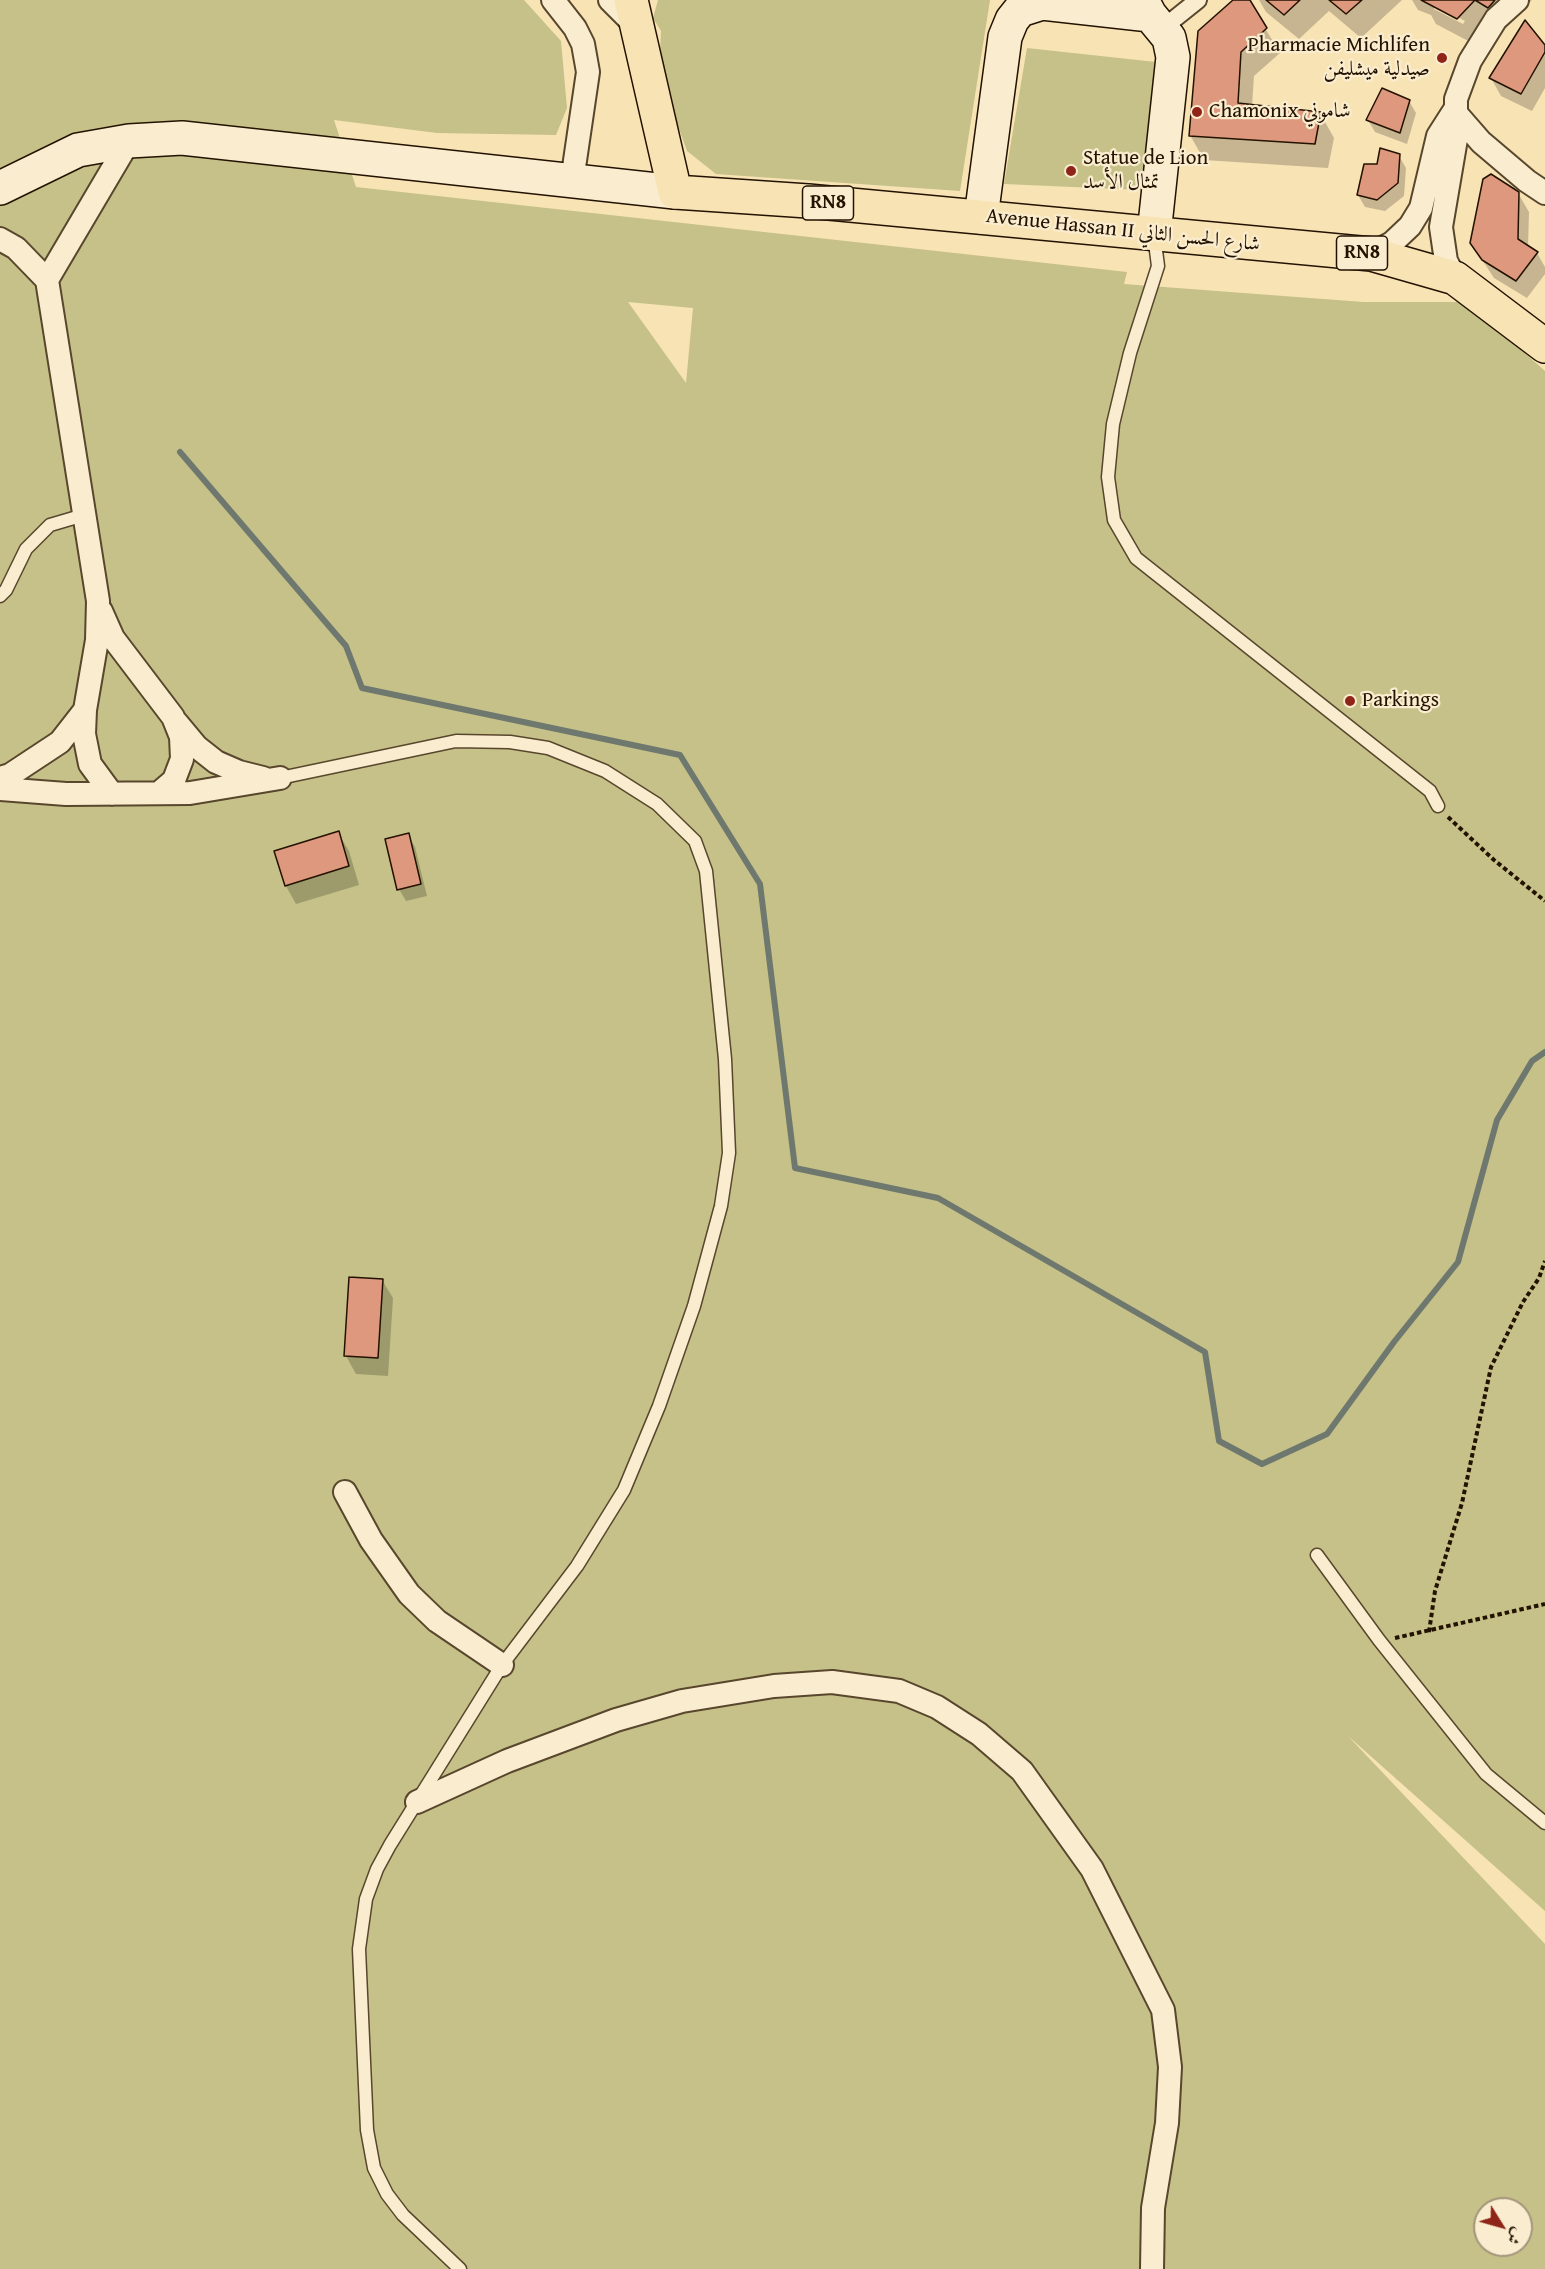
<!DOCTYPE html>
<meta charset="utf-8">
<style>
body{margin:0}
#map{position:relative;width:1545px;height:2269px;overflow:hidden;background:#f8e3b5;font-family:"Gentium Book Plus",Amiri,serif}
canvas{display:block}
.north{position:absolute;left:1473px;top:2197px;width:60px;height:60px;box-sizing:border-box;background:#faedcf;border:2px solid #a4957c;border-radius:50%;rotate:127deg;font-size:16px;font-weight:700;line-height:24px;text-align:center;color:#231200}
.north::after{content:'';display:block;margin:auto;width:21px;height:27px;background:#8f2418;clip-path:polygon(50% 0,100% 100%,50% 72%,0 100%)}
</style>
<div id="map">
<canvas width="1545" height="2269"></canvas>
<div class="north">ش</div>
</div>
<script>
const ctx = document.querySelector('canvas').getContext('2d');
ctx.lineJoin = 'round';
function paint(path, color) { ctx.fillStyle = color; ctx.fill(path, 'evenodd'); }
const poly = rows => new Path2D(rows.map(r => 'M' + r).join(''));
function strokePath(path, color, width, dash) { ctx.strokeStyle = color; ctx.lineWidth = width; ctx.lineCap = dash ? 'butt' : 'round'; ctx.setLineDash(dash || []); ctx.stroke(path); }
function label(font, color, halo, rows, align = 'center') {
  ctx.font = font + ' "Gentium Book Plus",Amiri,serif'; ctx.lineWidth = 4.5; ctx.setLineDash([]); ctx.textBaseline = 'middle'; ctx.strokeStyle = halo; ctx.fillStyle = color; for (const [text, x, y, turn = 0] of rows) {
    ctx.save(); ctx.translate(x, y); ctx.rotate((+turn || 0) * Math.PI / 180); ctx.textAlign = isNaN(turn) ? turn : align; if (halo) ctx.strokeText(text, 0, 0); ctx.fillText(text, 0, 0); ctx.restore();
  }
}
const green = poly([
 [0,0,524,0,561,41,567,108,556,135,437,133,334,120,356,187,1127,272,1124,284,1363,302,1467,302,1545,371,1545,1911,1348,1736,1545,1944,1545,2269,0,2269],
 [628,302,693,308,686,383],
 [1485,2209,1521,2209,1521,2245,1485,2245],
 [658,0,990,0,960,191,716,174,687,151,659,73,661,31,653,18],
 [1027,48,1156,62,1142,190,1004,184]
]);
const shadow = poly([
 [1235,0,1248,0,1280,53,1254,76,1252,106,1320,113,1334,138,1328,168,1204,160,1190,135],
 [1259,0,1402,0,1361,38,1329,11,1299,39,1266,12],
 [1412,0,1532,0,1502,32,1490,24,1472,43,1436,24,1431,15,1418,10],
 [1434,5,1465,21,1463,24,1434,9],
 [1545,47,1545,88,1532,111,1501,96,1491,78],
 [1409,101,1416,113,1407,144,1375,132,1368,120],
 [1399,156,1406,168,1404,196,1385,211,1365,207,1358,195,1378,165],
 [1518,193,1529,212,1528,247,1537,253,1545,267,1545,274,1527,298,1494,278,1471,243],
 [338,833,349,851,359,885,296,904,286,886],
 [408,835,415,847,427,896,406,901,399,889],
 [382,1280,393,1298,388,1376,356,1374,346,1356]
]);
const stream = poly([
 [180,452,346,646,362,688,680,755,760,884,795,1168,938,1198,1205,1352,1219,1441,1262,1464,1327,1434,1394,1342,1458,1262,1497,1120,1532,1061,1545,1052]
]);
const building = poly([
 [1233,0,1250,0,1267,28,1241,52,1238,103,1321,112,1315,144,1189,136,1198,31,1233,0],
 [1266,0,1300,0,1284,15,1266,0],
 [1329,0,1362,0,1346,14,1329,0],
 [1421,0,1495,0,1488,8,1475,0,1457,19,1421,0],
 [1525,20,1545,45,1545,52,1521,94,1489,78,1525,20],
 [1382,88,1410,100,1400,133,1366,120,1382,88],
 [1380,148,1400,154,1398,183,1377,200,1357,195,1364,164,1377,164,1380,148],
 [1491,174,1519,192,1518,239,1538,252,1516,281,1482,260,1470,243,1483,179,1491,174],
 [339,831,349,866,285,886,274,851,339,831],
 [409,833,421,884,397,890,385,839,409,833],
 [349,1277,383,1279,378,1358,344,1356,349,1277]
]);
const path = poly([
 [1448,817,1494,860,1545,901],
 [1429,1632,1435,1591,1462,1503,1491,1367,1523,1302,1539,1278,1545,1261],
 [1395,1638,1545,1604]
]);
const service = poly([
 [1154,235,1158,266,1130,353,1113,424,1108,477,1114,520,1136,558,1430,791,1438,806],
 [0,596,6,590,26,549,50,525,84,515],
 [280,778,456,741,510,742,548,748,605,771,657,804,695,841,706,871,725,1059,729,1153,721,1206,694,1306,659,1406,624,1490,577,1566,502,1665,390,1845,377,1869,366,1899,359,1949,367,2130,374,2168,387,2194,403,2215,460,2269],
 [1317,1555,1379,1640,1486,1774,1545,1823]
]);
const pedestrian = poly([
 [1163,28,1198,0]
]);
const minor = poly([
 [553,0,575,28,583,44,588,72,572,181],
 [610,0,636,26],
 [1454,111,1481,142,1527,181,1545,193],
 [0,239,16,248,47,280,98,601,97,640,85,710,84,734,90,764,112,794],
 [1371,254,1392,243,1410,226,1421,208,1438,136,1454,111],
 [1455,278,1446,261,1441,227,1456,139,1456,99,1470,61,1496,19,1517,0],
 [47,280,129,141],
 [101,611,113,638,173,717,181,737,182,759,174,780,160,792],
 [177,723,197,747,216,762,239,772,263,778],
 [0,778,10,775,60,742,85,710],
 [0,789,66,794,190,793,280,778],
 [345,1492,371,1540,409,1594,437,1621,502,1665],
 [417,1802,507,1761,616,1720,682,1701,774,1686,832,1682,899,1691,937,1707,979,1734,1022,1771,1092,1869,1163,2010,1170,2067,1167,2123,1153,2208,1152,2269]
]);
const secondary = poly([
 [1142,0,1150,15,1169,38,1173,57,1154,234],
 [0,188,78,150,129,141,182,138,675,192],
 [981,217,1005,37,1012,20,1020,10,1042,3,1150,15]
]);
const primary = poly([
 [631,0,675,192,808,201,1371,254,1455,278,1545,346]
]);
const markers = [
 [1442,58,6,"#8f2418"],
 [1197,112,6,"#8f2418"],
 [1071,171,6,"#8f2418"],
 [1350,701,6,"#8f2418"]
];
const shields = [
 [828,203,51],
 [1362,253,51]
];
const shieldNames = [
 ["RN8",828,203],
 ["RN8",1362,253]
];
const poiNames = [
 ["Pharmacie Michlifen",1430,46,"right"],
 ["صيدلية ميشليفن",1430,70,"right"],
 ["Chamonix شاموني",1209,112],
 ["Statue de Lion",1083,159],
 ["تمثال الأسد",1083,183],
 ["Parkings",1362,701]
];
const streetNames = [
 ["Avenue Hassan II شارع الحسن الثاني",1123,231,6]
];
paint(green, '#c5c188');
paint(shadow, '#0003');
strokePath(stream, '#6e786e', 6);
paint(building, '#dd987e');
strokePath(building, '#231200', 1.5);
strokePath(service, '#58462d', 15);
strokePath(pedestrian, '#58462d', 20);
strokePath(minor, '#58462d', 26);
strokePath(secondary, '#231200', 36);
strokePath(primary, '#231200', 36);
strokePath(path, '#231200', 4, [4.5, 3]);
strokePath(service, '#faedcf', 12);
strokePath(pedestrian, '#faedcf', 16);
strokePath(minor, '#faedcf', 22);
strokePath(secondary, '#faedcf', 33);
strokePath(primary, '#f8e3b5', 33);
for (const [x, y, r, color] of markers) { const dot = new Path2D(); dot.arc(x, y, r, 0, 2 * Math.PI); ctx.fillStyle = color; ctx.fill(dot); strokePath(dot, '#faedcf', 2); }
for (const [x, y, w] of shields) { const box = new Path2D(); box.roundRect(x - w / 2, y - 17, w, 34, 4.5); ctx.fillStyle = '#faedcf'; ctx.fill(box); strokePath(box, '#231200', 1.5); }
label('bold 20px', '#231200', null, shieldNames);
label('21px', '#231200', '#faedcf', poiNames, 'left');
label('21px', '#231200', '#faedcf', streetNames);
</script>
